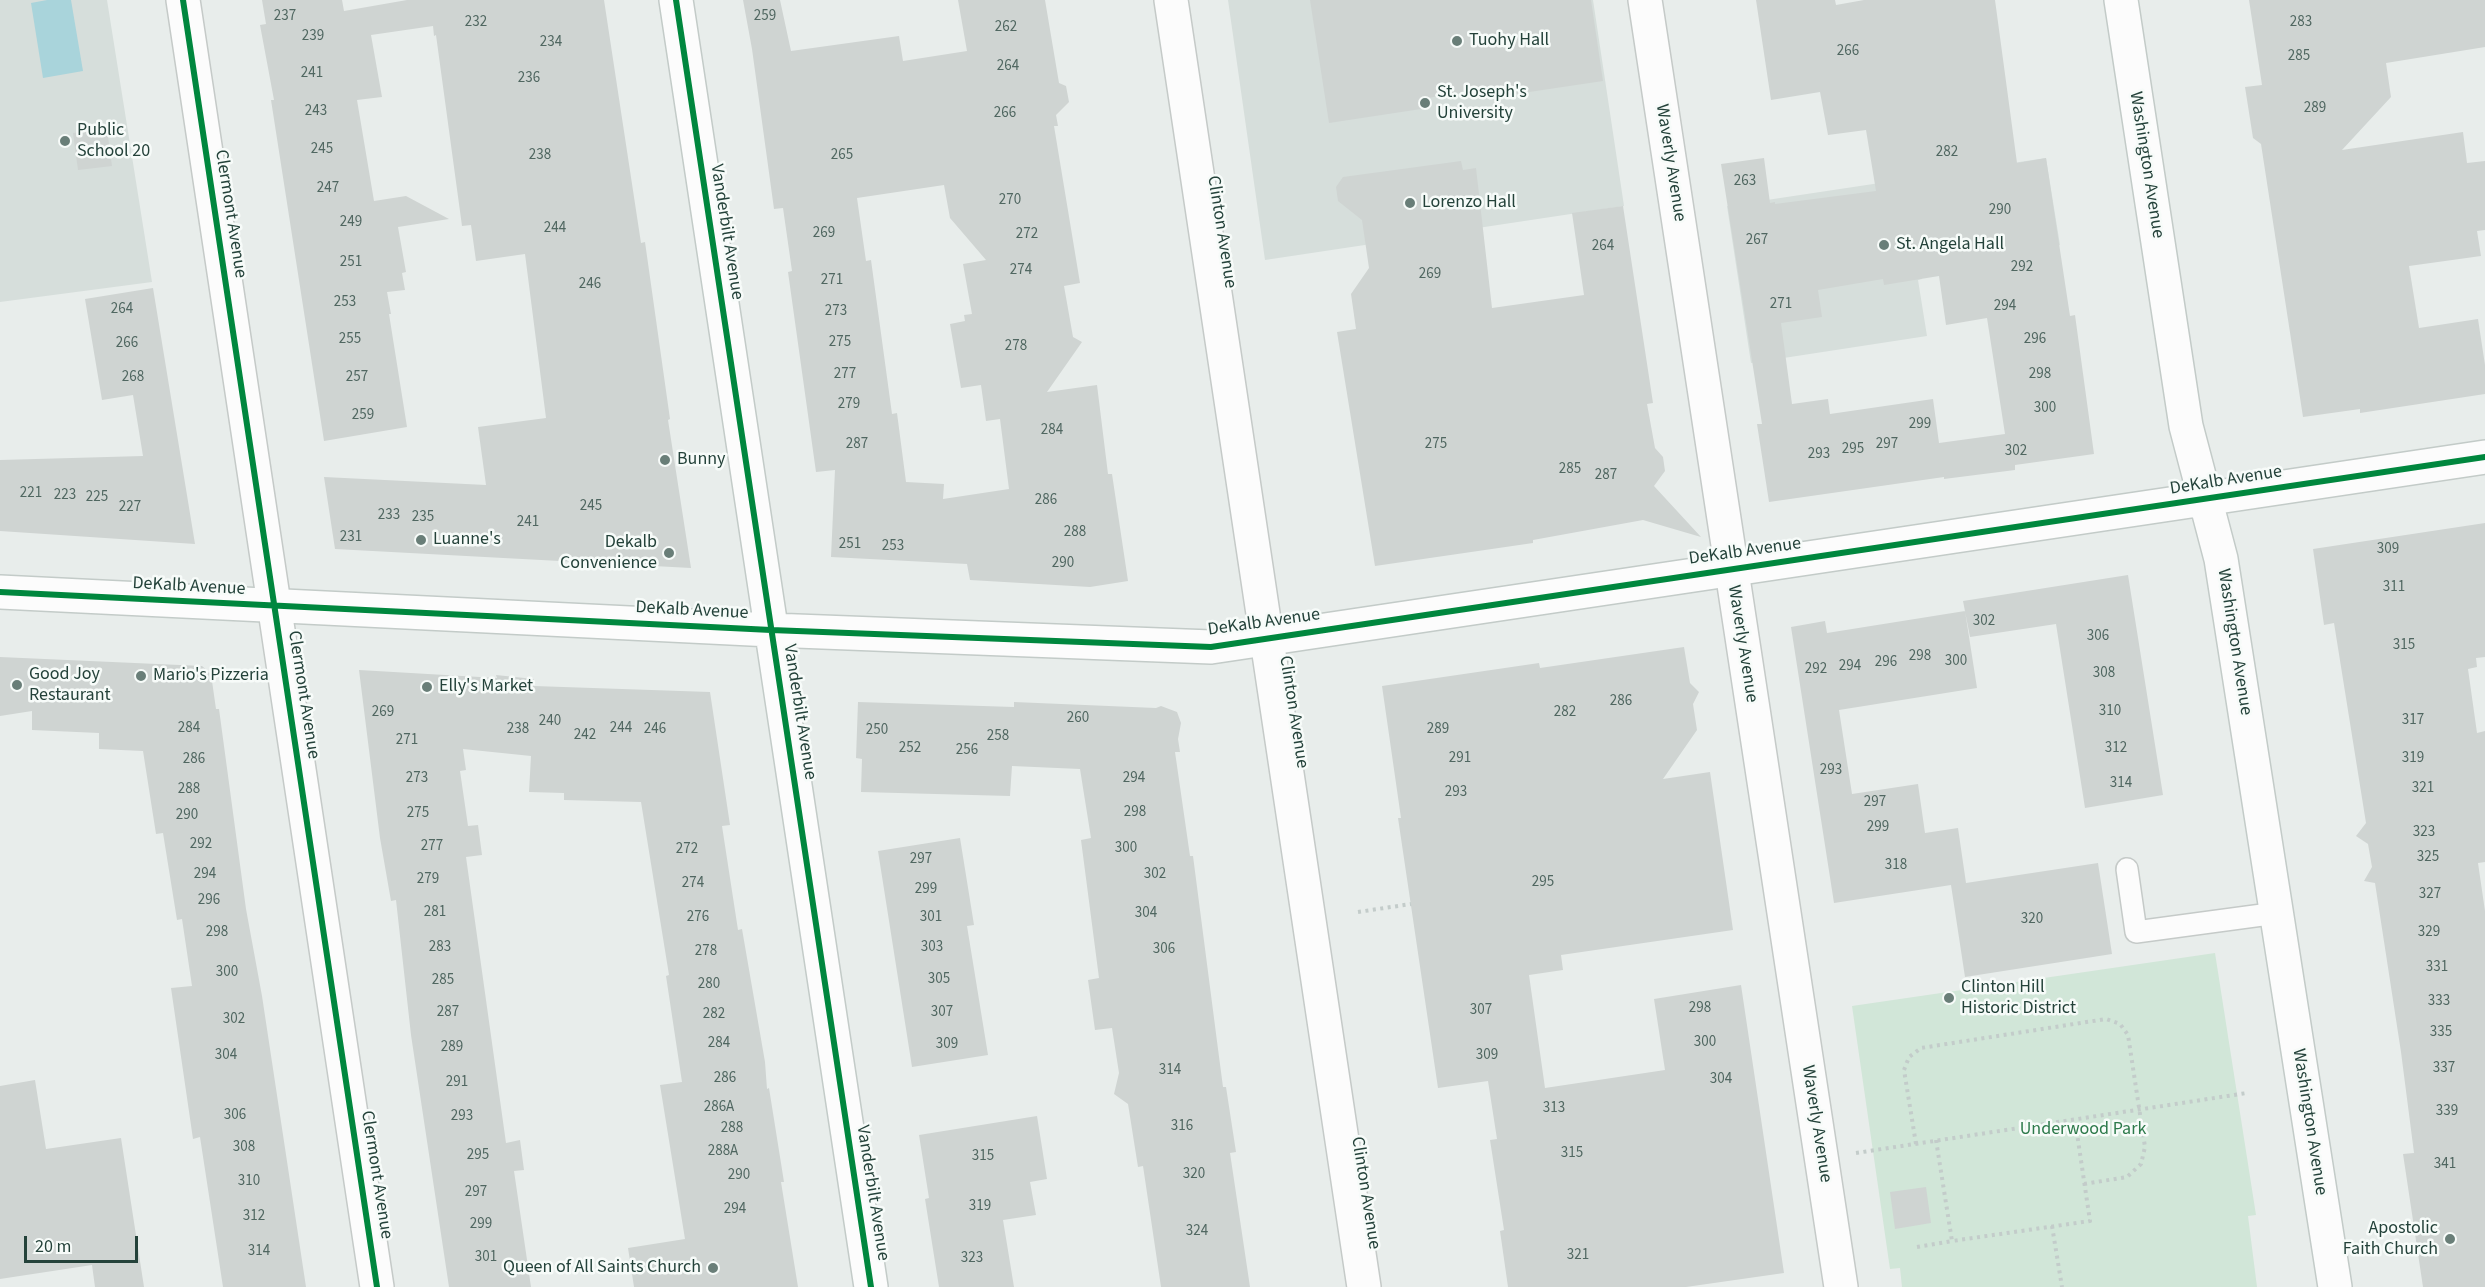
<!DOCTYPE html>
<style>
body{margin:0}
#map{position:relative;width:2485px;height:1287px;overflow:hidden;background:#e8edeb;font-family:"Source Sans 3",sans-serif}
canvas{display:block}
.scale{position:absolute;left:24px;top:1236px;width:114px;height:27px;box-sizing:border-box;border:3px solid #24423a;border-top:0;padding-left:8px;font-size:18px;line-height:21px;white-space:nowrap;color:#24423a;-webkit-text-stroke:4px #f7fbf9;paint-order:stroke}
</style>
<div id="map">
<canvas width="2485" height="1287"></canvas>
<div class="scale">20 m</div>
</div>
<script>
const ctx = document.querySelector('canvas').getContext('2d');
ctx.lineJoin = 'round';
function paint(path, color) { ctx.fillStyle = color; ctx.fill(path, 'evenodd'); }
const poly = rows => new Path2D(rows.map(r => 'M' + r).join(''));
function strokePath(path, color, width, dash) { ctx.strokeStyle = color; ctx.lineWidth = width; ctx.lineCap = dash ? 'butt' : 'round'; ctx.setLineDash(dash || []); ctx.stroke(path); }
function label(font, color, halo, rows, align = 'center') {
  ctx.font = font + ' "Source Sans 3",sans-serif'; ctx.lineWidth = 5; ctx.setLineDash([]); ctx.textBaseline = 'middle'; ctx.strokeStyle = halo; ctx.fillStyle = color; for (const [text, x, y, turn = 0] of rows) {
    ctx.save(); ctx.translate(x, y); ctx.rotate((+turn || 0) * Math.PI / 180); ctx.textAlign = isNaN(turn) ? turn : align; if (halo) ctx.strokeText(text, 0, 0); ctx.fillText(text, 0, 0); ctx.restore();
  }
}
const built = poly([
 [0,0,107,0,152,282,0,302],
 [1228,0,1593,0,1624,206,1265,260],
 [2046,158,2060,245,1920,266,1922,279,1918,280,1927,336,1751,363,1727,206]
]);
const green = poly([
 [2215,953,2256,1215,2248,1216,2257,1287,1902,1287,1900,1268,1890,1269,1852,1006]
]);
const water = poly([
 [47,0,71,0,83,71,43,78,31,3]
]);
const building = poly([
 [262,0,342,0,344,11,407,0,604,0,641,243,645,242,670,419,668,420,691,568,335,549,324,477,486,485,478,427,546,418,525,254,476,261,471,225,462,226,436,35,434,36,433,26,371,35,382,97,357,100,374,201,406,196,449,219,398,227,406,272,402,273,405,290,387,292,391,314,389,314,407,427,324,441,271,100,274,100,260,25,266,24],
 [743,0,780,0,791,51,899,36,903,61,967,51,958,0,1045,0,1059,83,1066,86,1069,102,1056,115,1058,126,1054,126,1080,283,1064,286,1073,337,1082,342,1047,392,1097,385,1108,474,1112,474,1128,581,1090,587,970,580,967,564,831,557,835,470,816,472,788,272,792,271,783,208,774,209,752,49],
 [944,185,950,218,986,260,963,264,972,314,964,315,965,321,950,324,961,388,981,385,986,421,1000,419,1009,489,943,499,944,484,906,482,897,413,892,414,871,260,866,261,857,198],
 [1310,0,1591,0,1603,81,1509,95,1508,86,1420,99,1421,109,1329,123],
 [1756,0,1835,0,1836,5,1864,0,1995,0,2017,163,2046,158,2070,316,2075,315,2094,454,2015,465,2015,470,1944,479,1944,477,1769,502,1757,424,1762,424,1721,164,1764,158,1770,203,1775,202,1775,204,1876,191,1866,130,1828,135,1820,92,1771,100],
 [1939,276,1946,325,1987,318,2005,434,1939,443,1933,399,1830,414,1828,399,1792,404,1781,323,1822,317,1818,290,1883,279,1884,285],
 [2249,0,2485,0,2485,47,2386,63,2391,97,2342,150,2463,132,2467,163,2485,161,2485,230,2477,231,2481,256,2409,266,2419,328,2478,319,2485,365,2485,394,2360,413,2360,409,2303,417,2261,144,2253,138,2245,87,2262,85],
 [107,129,112,166,78,170,73,133],
 [1461,161,1463,170,1476,168,1492,308,1584,295,1572,213,1623,206,1653,403,1647,404,1655,448,1663,457,1665,471,1654,486,1701,537,1643,520,1533,540,1533,543,1375,566,1337,332,1356,329,1351,294,1369,268,1362,220,1338,201,1336,187,1343,177],
 [153,288,195,544,0,531,0,460,143,456,133,395,102,400,85,299],
 [2485,523,2485,657,2476,658,2477,667,2468,669,2477,733,2485,731,2485,862,2478,863,2485,911,2485,1287,2423,1287,2403,1154,2414,1153,2401,1052,2375,883,2364,881,2372,867,2368,844,2356,836,2366,823,2334,623,2324,625,2313,549],
 [2128,575,2163,795,2085,808,2056,624,1970,637,1963,601],
 [1965,611,1977,688,1839,710,1852,794,1918,784,1925,833,1958,828,1966,883,2098,863,2112,954,1965,977,1951,885,1834,903,1791,627,1825,621,1827,633],
 [1684,647,1690,683,1699,692,1693,704,1697,730,1663,779,1710,772,1733,930,1561,955,1563,970,1529,975,1545,1088,1665,1070,1654,999,1741,985,1784,1273,1686,1287,1508,1287,1500,1231,1504,1230,1490,1140,1497,1139,1488,1081,1438,1088,1398,818,1401,818,1382,686,1539,663,1540,668],
 [0,657,202,666,211,674,216,709,219,709,246,909,262,996,306,1287,223,1287,200,1137,193,1139,171,988,192,986,182,919,177,920,163,833,156,834,143,751,99,749,99,733,32,730,32,711,0,716],
 [359,670,497,678,496,675,534,679,534,686,710,692,730,825,722,826,738,930,742,929,765,1062,767,1089,769,1088,784,1182,781,1182,798,1287,634,1287,628,1248,685,1239,660,1085,682,1082,666,976,669,975,641,802,564,800,564,793,529,792,531,756,463,749,466,770,460,771,468,826,478,825,482,855,466,857,506,1143,520,1140,524,1170,514,1171,531,1287,449,1287,411,1035,396,900,391,901,380,838],
 [858,702,1014,707,1014,702,1156,708,1161,706,1177,712,1181,723,1178,739,1180,752,1175,752,1190,856,1193,856,1218,1049,1223,1087,1226,1087,1236,1152,1230,1153,1250,1287,1161,1287,1143,1166,1138,1167,1128,1104,1114,1094,1119,1073,1112,1028,1095,1030,1088,980,1099,978,1081,840,1091,838,1080,769,1012,766,1010,796,861,792,862,759,856,758],
 [960,838,974,925,967,926,988,1055,912,1067,878,851],
 [35,1080,46,1149,121,1138,144,1287,95,1287,92,1265,0,1279,0,1086],
 [1037,1116,1047,1179,1030,1182,1036,1215,1003,1220,1014,1287,939,1287,925,1199,929,1198,919,1135],
 [1926,1187,1931,1223,1895,1229,1890,1192]
]);
const path = poly([
 [1358,912,1411,904],
 [1936,1140,1952,1241,2090,1221,2075,1120],
 [1916,1144,1904,1070,1909,1057,1921,1048,2106,1019,2120,1024,2128,1035,2145,1147,2141,1164,2127,1177,2084,1184],
 [1856,1153,2247,1093],
 [2052,1226,2062,1287],
 [1917,1247,1952,1241]
]);
const lane = poly([
 [2127,869,2136,932,2277,913]
]);
const street = poly([
 [183,0,377,1287],
 [1171,0,1364,1287],
 [1645,0,1841,1287]
]);
const secondary = poly([
 [676,0,871,1287],
 [2121,0,2186,426,2221,559,2335,1287],
 [0,592,771,630,1211,647,2485,457]
]);
const cycleway = poly([
 [183,0,377,1287],
 [676,0,871,1287],
 [0,592,771,630,1211,647,2485,457]
]);
const markers = [
 [1457,41,6,"#697e78"],
 [1425,103,6,"#697e78"],
 [65,141,6,"#697e78"],
 [1410,203,6,"#697e78"],
 [1884,245,6,"#697e78"],
 [665,460,6,"#697e78"],
 [421,540,6,"#697e78"],
 [669,553,6,"#697e78"],
 [141,676,6,"#697e78"],
 [17,685,6,"#697e78"],
 [427,687,6,"#697e78"],
 [1949,998,6,"#697e78"],
 [2450,1239,6,"#697e78"],
 [713,1268,6,"#697e78"]
];
const numberNames = [
 ["237",285,17],
 ["259",765,17],
 ["232",476,23],
 ["283",2301,23],
 ["262",1006,28],
 ["239",313,37],
 ["234",551,43],
 ["266",1848,52],
 ["285",2299,57],
 ["264",1008,67],
 ["241",312,74],
 ["236",529,79],
 ["289",2315,109],
 ["243",316,112],
 ["266",1005,114],
 ["245",322,150],
 ["282",1947,153],
 ["238",540,156],
 ["265",842,156],
 ["263",1745,182],
 ["247",328,189],
 ["270",1010,201],
 ["290",2000,211],
 ["249",351,223],
 ["244",555,229],
 ["269",824,234],
 ["272",1027,235],
 ["267",1757,241],
 ["264",1603,247],
 ["251",351,263],
 ["292",2022,268],
 ["274",1021,271],
 ["269",1430,275],
 ["271",832,281],
 ["246",590,285],
 ["253",345,303],
 ["271",1781,305],
 ["294",2005,307],
 ["264",122,310],
 ["273",836,312],
 ["255",350,340],
 ["296",2035,340],
 ["275",840,343],
 ["266",127,344],
 ["278",1016,347],
 ["277",845,375],
 ["298",2040,375],
 ["268",133,378],
 ["257",357,378],
 ["279",849,405],
 ["300",2045,409],
 ["259",363,416],
 ["299",1920,425],
 ["284",1052,431],
 ["287",857,445],
 ["275",1436,445],
 ["297",1887,445],
 ["295",1853,450],
 ["302",2016,452],
 ["293",1819,455],
 ["285",1570,470],
 ["287",1606,476],
 ["221",31,494],
 ["223",65,496],
 ["225",97,498],
 ["286",1046,501],
 ["245",591,507],
 ["227",130,508],
 ["233",389,516],
 ["235",423,518],
 ["241",528,523],
 ["288",1075,533],
 ["231",351,538],
 ["251",850,545],
 ["253",893,547],
 ["309",2388,550],
 ["290",1063,564],
 ["311",2394,588],
 ["302",1984,622],
 ["306",2098,637],
 ["315",2404,646],
 ["298",1920,657],
 ["300",1956,662],
 ["296",1886,663],
 ["294",1850,667],
 ["292",1816,670],
 ["308",2104,674],
 ["286",1621,702],
 ["310",2110,712],
 ["269",383,713],
 ["282",1565,713],
 ["260",1078,719],
 ["317",2413,721],
 ["240",550,722],
 ["284",189,729],
 ["244",621,729],
 ["238",518,730],
 ["246",655,730],
 ["289",1438,730],
 ["250",877,731],
 ["242",585,736],
 ["258",998,737],
 ["271",407,741],
 ["252",910,749],
 ["312",2116,749],
 ["256",967,751],
 ["291",1460,759],
 ["319",2413,759],
 ["286",194,760],
 ["293",1831,771],
 ["273",417,779],
 ["294",1134,779],
 ["314",2121,784],
 ["321",2423,789],
 ["288",189,790],
 ["293",1456,793],
 ["297",1875,803],
 ["298",1135,813],
 ["275",418,814],
 ["290",187,816],
 ["299",1878,828],
 ["323",2424,833],
 ["292",201,845],
 ["277",432,847],
 ["300",1126,849],
 ["272",687,850],
 ["325",2428,858],
 ["297",921,860],
 ["318",1896,866],
 ["294",205,875],
 ["302",1155,875],
 ["279",428,880],
 ["295",1543,883],
 ["274",693,884],
 ["299",926,890],
 ["327",2430,895],
 ["296",209,901],
 ["281",435,913],
 ["304",1146,914],
 ["276",698,918],
 ["301",931,918],
 ["320",2032,920],
 ["298",217,933],
 ["329",2429,933],
 ["283",440,948],
 ["303",932,948],
 ["306",1164,950],
 ["278",706,952],
 ["331",2437,968],
 ["300",227,973],
 ["305",939,980],
 ["285",443,981],
 ["280",709,985],
 ["333",2439,1002],
 ["298",1700,1009],
 ["307",1481,1011],
 ["287",448,1013],
 ["307",942,1013],
 ["282",714,1015],
 ["302",234,1020],
 ["335",2441,1033],
 ["300",1705,1043],
 ["284",719,1044],
 ["309",947,1045],
 ["289",452,1048],
 ["304",226,1056],
 ["309",1487,1056],
 ["337",2444,1069],
 ["314",1170,1071],
 ["286",725,1079],
 ["304",1721,1080],
 ["291",457,1083],
 ["286A",719,1108],
 ["313",1554,1109],
 ["339",2447,1112],
 ["306",235,1116],
 ["293",462,1117],
 ["316",1182,1127],
 ["288",732,1129],
 ["308",244,1148],
 ["288A",723,1152],
 ["315",1572,1154],
 ["295",478,1156],
 ["315",983,1157],
 ["341",2445,1165],
 ["320",1194,1175],
 ["290",739,1176],
 ["310",249,1182],
 ["297",476,1193],
 ["319",980,1207],
 ["294",735,1210],
 ["312",254,1217],
 ["299",481,1225],
 ["324",1197,1232],
 ["314",259,1252],
 ["321",1578,1256],
 ["301",486,1258],
 ["323",972,1259]
];
const poiNames = [
 ["Tuohy Hall",1469,41],
 ["St. Joseph's",1437,93],
 ["University",1437,114],
 ["Public",77,131],
 ["School 20",77,152],
 ["Lorenzo Hall",1422,203],
 ["St. Angela Hall",1896,245],
 ["Bunny",677,460],
 ["Luanne's",433,540],
 ["Dekalb",657,543,"right"],
 ["Convenience",657,564,"right"],
 ["Good Joy",29,675],
 ["Restaurant",29,696],
 ["Mario's Pizzeria",153,676],
 ["Elly's Market",439,687],
 ["Clinton Hill",1961,988],
 ["Historic District",1961,1009],
 ["Apostolic",2438,1229,"right"],
 ["Faith Church",2438,1250,"right"],
 ["Queen of All Saints Church",701,1268,"right"]
];
const streetNames = [
 ["Waverly Avenue",1670,163,81],
 ["Washington Avenue",2146,165,81],
 ["Clermont Avenue",230,214,81],
 ["Vanderbilt Avenue",726,232,81],
 ["Clinton Avenue",1221,232,81],
 ["DeKalb Avenue",2226,481,-9],
 ["DeKalb Avenue",1745,552,-8],
 ["DeKalb Avenue",189,587,3],
 ["DeKalb Avenue",692,611,3],
 ["DeKalb Avenue",1264,623,-8],
 ["Washington Avenue",2234,642,81],
 ["Waverly Avenue",1742,644,81],
 ["Clermont Avenue",303,695,81],
 ["Vanderbilt Avenue",799,712,81],
 ["Clinton Avenue",1293,712,81],
 ["Washington Avenue",2309,1122,81],
 ["Waverly Avenue",1816,1124,81],
 ["Clermont Avenue",376,1175,81],
 ["Vanderbilt Avenue",872,1193,81],
 ["Clinton Avenue",1365,1193,81]
];
const parkNames = [
 ["Underwood Park",2083,1130]
];
paint(built, '#d6dedb');
paint(green, '#d1e6d8');
paint(water, '#a9d4db');
paint(building, '#cfd4d2');
strokePath(lane, '#c5cac8', 24);
strokePath(street, '#c5cac8', 36);
strokePath(secondary, '#c3cbc8', 36);
strokePath(path, '#c3ccca', 4, [3, 4.5]);
strokePath(lane, '#fcfcfc', 21);
strokePath(street, '#fcfcfc', 33);
strokePath(secondary, '#fcfcfc', 33);
strokePath(cycleway, '#00873e', 6);
for (const [x, y, r, color] of markers) { const dot = new Path2D(); dot.arc(x, y, r, 0, 2 * Math.PI); ctx.fillStyle = color; ctx.fill(dot); strokePath(dot, '#f7fbf9', 2); }
label('15px', '#506761', null, numberNames);
label('18px', '#24423a', '#f7fbf9', poiNames, 'left');
label('18px', '#24423a', '#f7fbf9', streetNames);
label('18px', '#2d7a4b', '#f7fbf9', parkNames);
</script>
